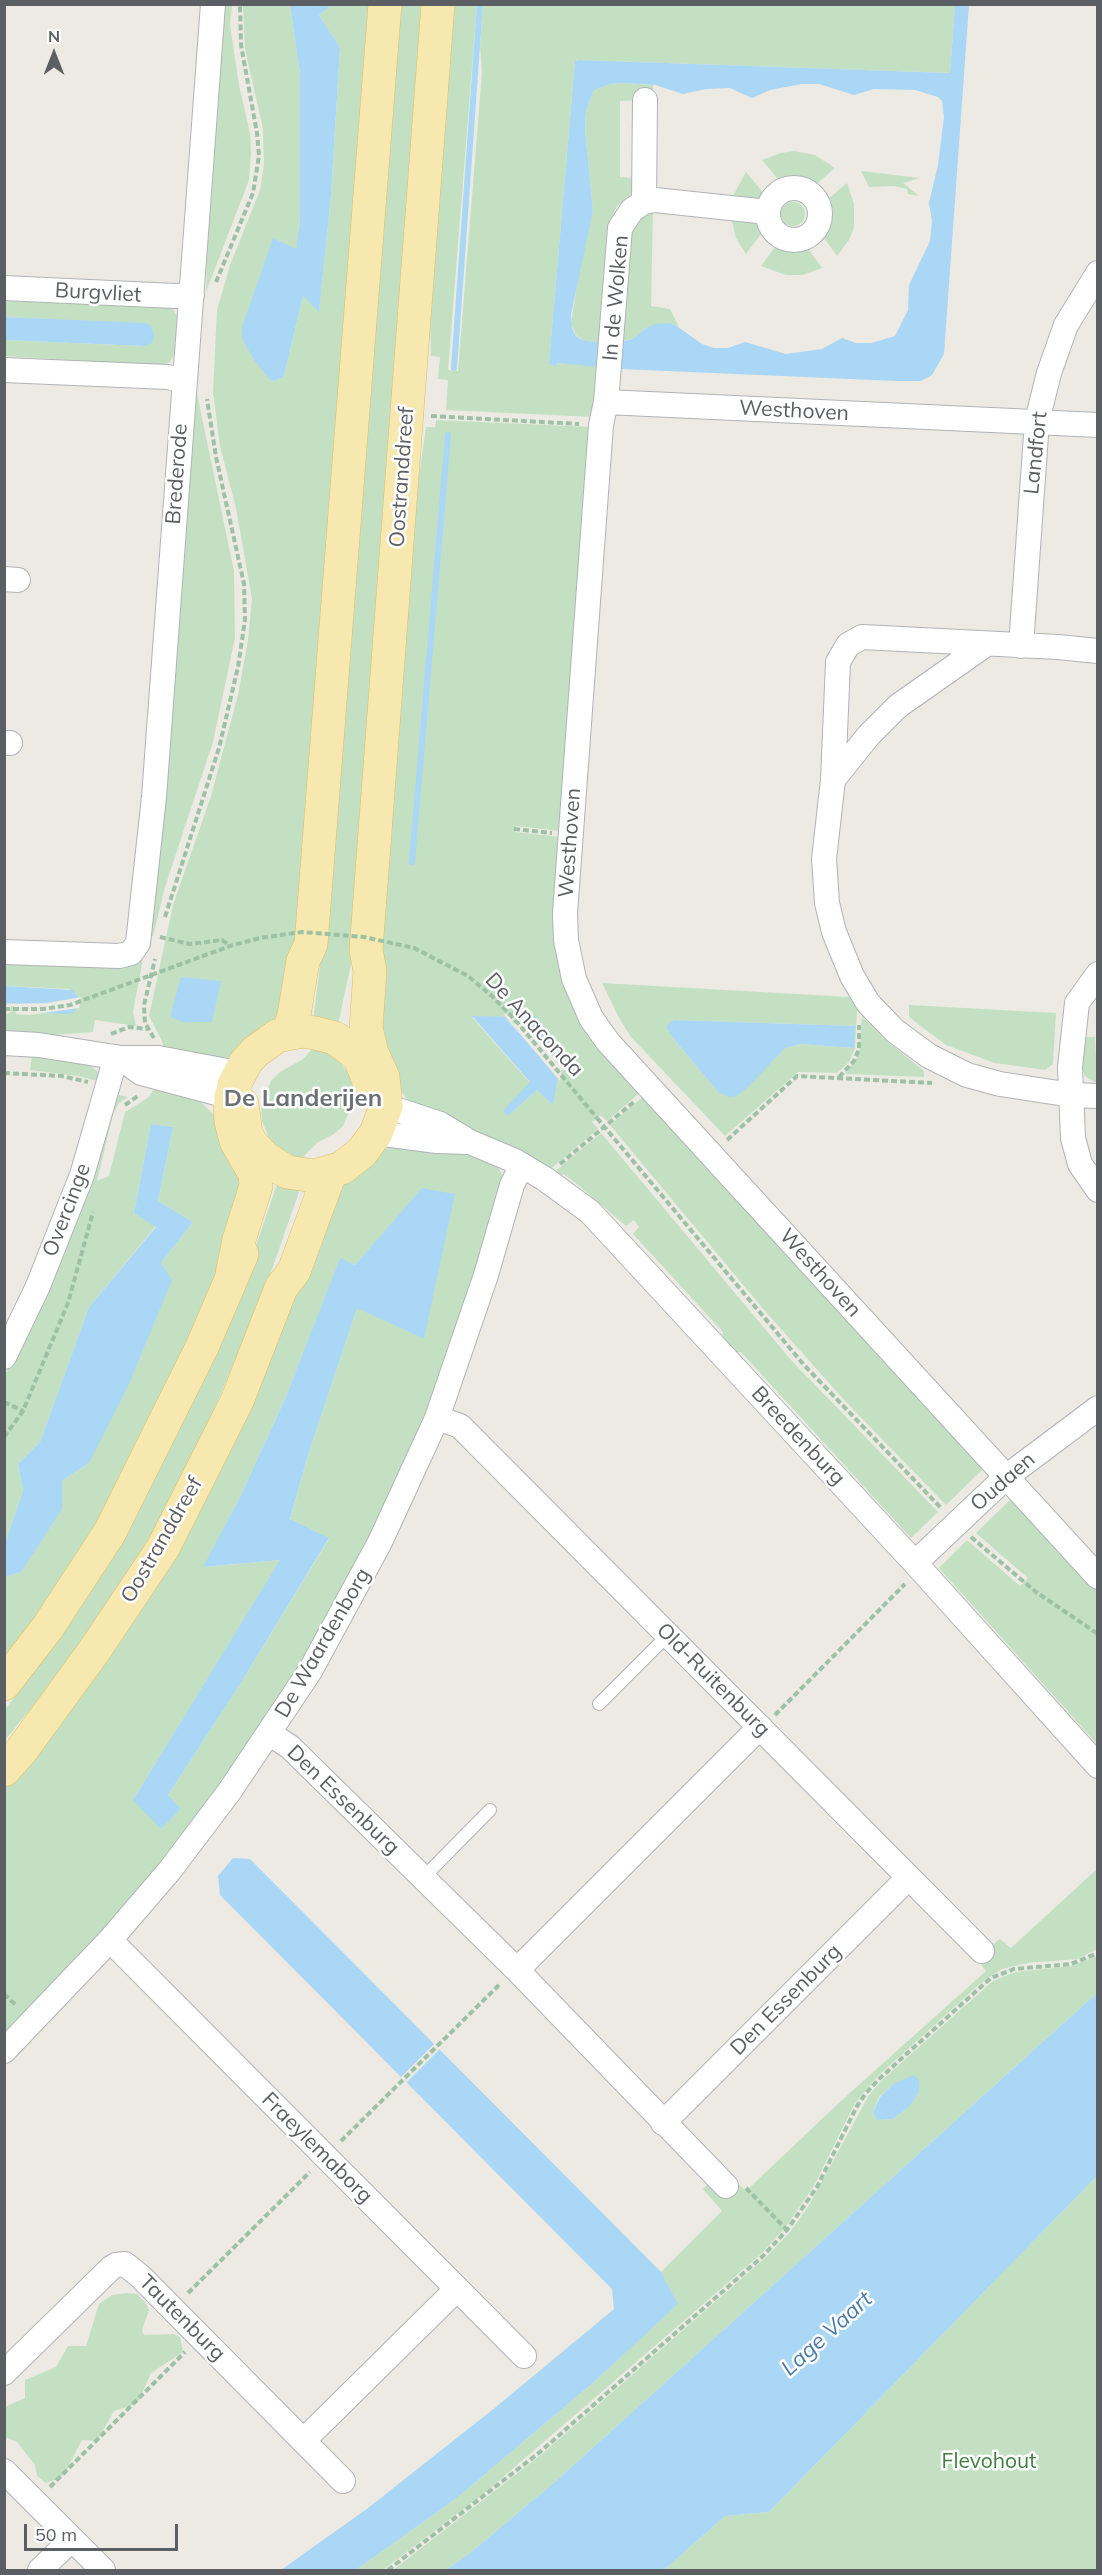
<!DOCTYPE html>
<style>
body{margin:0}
#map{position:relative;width:1102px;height:2575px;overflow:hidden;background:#eceae3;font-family:Mulish,sans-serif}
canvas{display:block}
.frame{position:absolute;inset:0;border:6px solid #5b5e62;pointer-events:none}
.north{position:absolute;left:24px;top:24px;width:60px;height:60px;-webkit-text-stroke:4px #fff;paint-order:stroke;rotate:0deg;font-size:16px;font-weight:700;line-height:24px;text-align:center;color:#5b5e62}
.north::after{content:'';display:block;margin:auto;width:21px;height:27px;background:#5b5e62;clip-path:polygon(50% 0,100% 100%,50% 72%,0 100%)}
.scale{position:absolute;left:24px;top:2524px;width:154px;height:27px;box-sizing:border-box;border:3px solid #5b5e62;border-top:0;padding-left:8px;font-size:18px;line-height:21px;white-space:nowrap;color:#5b5e62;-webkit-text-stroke:4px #fff;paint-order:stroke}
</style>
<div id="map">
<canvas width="1102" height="2575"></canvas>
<div class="frame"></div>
<div class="north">N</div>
<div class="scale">50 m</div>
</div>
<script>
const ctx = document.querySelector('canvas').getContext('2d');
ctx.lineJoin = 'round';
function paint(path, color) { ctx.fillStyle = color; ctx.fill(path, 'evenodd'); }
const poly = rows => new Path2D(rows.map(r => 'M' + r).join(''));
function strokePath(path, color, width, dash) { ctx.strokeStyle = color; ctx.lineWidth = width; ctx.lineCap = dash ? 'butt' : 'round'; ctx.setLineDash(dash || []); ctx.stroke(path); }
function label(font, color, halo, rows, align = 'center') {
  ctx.font = font + ' Mulish,sans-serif'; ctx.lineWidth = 5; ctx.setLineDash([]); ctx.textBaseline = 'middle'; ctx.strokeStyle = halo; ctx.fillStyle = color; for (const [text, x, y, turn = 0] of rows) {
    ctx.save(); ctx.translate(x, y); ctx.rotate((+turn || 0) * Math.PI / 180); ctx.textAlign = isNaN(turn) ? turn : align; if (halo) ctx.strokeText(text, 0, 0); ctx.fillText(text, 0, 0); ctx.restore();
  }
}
const green = poly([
 [223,5,232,5,230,25,239,85,250,133,251,154,249,180,206,292,209,193],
 [243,5,290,5,300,74,300,221,296,250,273,238,275,381,284,376,303,296,319,311,331,195,340,49,319,15,331,5,373,5,296,949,283,1014,233,1056,225,1059,164,1050,162,1041,149,1016,173,905,211,796,238,695,248,640,252,599,236,508,220,446,213,392,217,310,230,265,260,190,264,164,263,129,245,49],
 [401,5,421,5,354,950,338,1025,314,1017,314,1014,322,949],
 [449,5,477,5,448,370,458,371,482,72,480,47,483,5,955,5,950,73,579,60,575,61,549,363,556,366,557,363,597,366,593,417,446,410,448,380,438,379,440,357,431,356,429,275],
 [627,83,653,85,653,100,620,101,620,177,634,178,633,193,617,206,609,224,599,342,595,342,582,340,576,335,571,324,581,260,593,211,585,130,586,110,594,90,610,84],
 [794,151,815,155,835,168,811,189,800,183,782,184,762,160,781,153],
 [861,171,920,178,903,183,919,196,908,194,907,189,895,186,869,187],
 [746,172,766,196,764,200,733,196],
 [847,183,854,204,854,227,849,240,837,256,819,231,824,219,822,204],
 '781 214a12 12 0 1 1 24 0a12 12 0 1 1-24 0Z',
 [653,209,651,306,670,309,679,327,675,325,646,328,633,339,619,341,632,224],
 [731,217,762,221,765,229,746,254,736,238],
 [779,242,787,245,804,243,822,268,802,275,786,275,761,266],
 [5,301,172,307,178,318,175,353,170,362,162,366,5,356,5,340,144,346,148,324,5,317],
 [196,389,234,571,235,638,213,742,165,887,153,936,146,937],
 [436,420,591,427,561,831,516,826,515,832,561,837,559,953,642,1091,607,1121,600,1115,592,1122,598,1129,548,1171,427,1114,407,1099,397,1085,377,1028,407,560,426,427,435,427],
 [472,1017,512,1017,508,1021,514,1028,524,1020,534,1017,553,1104,537,1090,508,1116,530,1083],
 [5,959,143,959,133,1012,136,1026,95,1020,93,1032,40,1036,5,1034,5,1011,8,1003,18,1004,17,1011,71,989,5,986],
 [602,983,849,997,857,1009,855,1049,849,1062,837,1073,798,1072,725,1136,631,1037,619,1018],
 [674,1020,855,1026,853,1048,801,1044,785,1048,768,1064,718,1092,673,1038,667,1026],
 [909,1005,1056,1013,1053,1064,1045,1070,995,1063,946,1045,909,1017],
 [862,1016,883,1038,924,1071,924,1077,845,1074,859,1055],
 [1083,1037,1095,1037,1097,1083,1086,1077,1080,1067],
 [313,1048,327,1052,341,1063,349,1074,353,1088,354,1101,343,1126,334,1134,318,1142,302,1158,299,1158,289,1155,274,1145,269,1138,262,1121,261,1105,271,1081,280,1072,303,1059],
 [32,1055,65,1058,91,1066,98,1072,101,1082,78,1076,30,1070],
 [156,1085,197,1098,213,1114,241,1183,214,1279,171,1390,93,1539,5,1665,5,1577,21,1572,62,1481,89,1463,161,1263,193,1222,158,1201,173,1127,151,1124,134,1213,156,1226,89,1307,40,1442,18,1464,23,1491,5,1543,5,1375,47,1284,114,1094,128,1097,119,1103,113,1114,97,1181,109,1176,125,1112,149,1097],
 [645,1095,985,1467,946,1505,845,1401,764,1310,610,1125],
 [601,1133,791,1360,938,1512,911,1538,741,1352,731,1352,721,1341,723,1332,633,1234,639,1227,634,1220,626,1226,577,1184,563,1174,558,1180,552,1174],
 [395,1146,435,1147,482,1159,497,1166,504,1178,462,1314,432,1401,402,1476,306,1660,161,1869,5,2038,5,1788,62,1716,322,1204,379,1151],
 [422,1189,424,1339,357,1307,309,1452,290,1520,329,1539,242,1681,168,1795,133,1800,281,1560,204,1567,238,1501,285,1399,340,1259,355,1265],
 [277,1184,298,1188,299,1192,264,1292,187,1473,136,1561,54,1680,5,1740,4,1711,58,1640,123,1541,180,1429,234,1310],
 [1012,1498,1097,1590,1097,1744,939,1568,967,1540,1020,1586,1028,1578,976,1533],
 [1097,1869,1097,1949,1078,1959,1028,1963,1002,1969,981,1983,878,2076,864,2092,854,2105,814,2186,785,2228,761,2254,487,2491,383,2570,356,2570,458,2497,594,2382,677,2304,661,2272,722,2211,703,2189,709,2183,733,2179,746,2191,842,2100,986,1971,976,1958,1000,1939,1011,1948],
 [1097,1956,1097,1993,556,2481,469,2554,446,2570,393,2570,542,2454,765,2258,790,2232,809,2205,869,2095,882,2080,985,1988,993,1981,1015,1972,1071,1966],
 [893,2084,908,2108,893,2119,877,2120,873,2112,879,2097],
 [1097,2176,1097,2570,664,2570,725,2516,769,2512],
 [126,2293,137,2294,145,2302,149,2310,142,2330,144,2335,173,2334,180,2337,183,2352,151,2373,139,2400,133,2405,114,2411,97,2441,82,2440,66,2471,60,2478,46,2483,37,2476,35,2465,17,2442,5,2437,5,2407,25,2398,25,2380,56,2367,68,2346,86,2346,99,2304,112,2295]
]);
const water = poly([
 [290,5,331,5,319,15,340,48,331,195,319,312,303,296,284,376,275,381,270,380,254,360,242,338,242,327,273,238,296,249,300,221,300,74],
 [955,5,969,5,944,354,932,375,921,381,896,381,621,369,557,363,556,367,549,363,575,61,579,60,950,73],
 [627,83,655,85,683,94,706,89,730,88,752,98,770,90,802,84,819,84,854,95,874,89,915,90,938,97,942,101,944,117,938,165,929,203,932,221,930,241,909,285,908,310,895,336,871,343,856,343,842,338,822,349,786,354,745,342,728,348,714,348,702,344,675,325,668,323,656,324,646,328,633,339,623,341,595,342,582,340,576,336,572,328,571,315,593,211,585,130,586,110,594,90,610,84],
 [5,317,144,323,151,325,154,335,152,343,144,346,5,340],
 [181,977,221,981,212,1022,183,1022,170,1017],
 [5,986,73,990,78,997,76,1010,70,1014,17,1012,17,1004,9,1003,8,1011,5,1011],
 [472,1016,513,1017,508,1021,514,1028,524,1020,522,1017,536,1016,560,1045,562,1051,553,1105,537,1090,508,1116,503,1111,530,1082],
 [674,1020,855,1026,854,1048,801,1044,785,1048,750,1085,737,1096,729,1097,718,1092,673,1038,666,1026],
 [151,1124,173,1127,158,1201,193,1222,161,1263,172,1280,129,1384,89,1463,62,1481,62,1509,21,1572,5,1577,5,1543,23,1491,18,1464,40,1442,89,1307,156,1227,134,1213],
 [422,1188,455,1194,424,1339,357,1308,309,1452,290,1519,329,1538,242,1681,168,1795,181,1809,161,1829,133,1800,280,1560,203,1567,238,1501,285,1399,340,1258,355,1265],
 [233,1858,250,1859,661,2272,678,2304,594,2382,458,2497,356,2570,281,2570,368,2508,496,2407,614,2309,612,2289,220,1895,218,1876],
 [1097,1993,1097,2176,769,2512,725,2516,664,2570,446,2570,469,2554,556,2481],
 [914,2075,919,2080,919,2092,908,2108,893,2119,877,2120,873,2112,880,2097,893,2084]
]);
const pier = poly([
 [81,997,79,1008,29,1015,16,1014,14,1006,11,1006,10,1013,4,1014,5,1004,47,1003],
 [503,1014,514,1015,515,1018,512,1022,514,1024,520,1019,519,1017,526,1025,562,1068,560,1081],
 [436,2042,442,2047,404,2085,399,2079]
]);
const stream = poly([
 [454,368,480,4],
 [412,862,448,435]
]);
const path = poly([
 [216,282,253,193,259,156,257,133,241,45,240,4],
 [431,416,579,424],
 [514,829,552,833],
 [165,917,219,748,238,667,245,620,244,584,216,457,207,399],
 [160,937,190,944,222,940,230,946],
 [111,1034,129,1027,147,1029],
 [154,1038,145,1023,144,1005,155,959],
 [4,1073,62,1076,88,1082],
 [839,1077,854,1061,859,1049,859,1025],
 [125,1105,138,1096],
 [597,1118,804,1365,942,1509],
 [727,1140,797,1076,932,1083],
 [560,1164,635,1101],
 [4,1402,23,1411],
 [4,1437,23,1411,68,1303,93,1212],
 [971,1537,1036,1592,1098,1634],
 [775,1715,905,1584],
 [4,1994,17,2006],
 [341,2141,500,1984],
 [746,2188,787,2230],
 [188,2293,310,2172],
 [50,2487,185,2352],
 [388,2570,540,2452,763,2256,787,2230,817,2187,857,2106,866,2093,880,2078,983,1985,991,1978,1014,1969,1071,1964,1098,1953]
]);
const service = poly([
 [599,1704,668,1635],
 [423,1878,490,1810]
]);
const minor = poly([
 '768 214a26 26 0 1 1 52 0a26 26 0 1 1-52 0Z',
 [644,202,645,100],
 [4,288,175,296,192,295],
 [4,370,168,377,184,381],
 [606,402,620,228,632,210,644,202,655,200,768,212],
 [1098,425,606,402,601,425,565,913,566,940,574,979,591,1018,608,1042,1098,1577],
 [4,579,18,580],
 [1021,646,1037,421,1049,373,1066,325,1098,273],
 [1098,651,1058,647,862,637,848,645,838,662,833,780,824,859,827,903,834,932,852,976,868,1003,895,1031,929,1056,967,1075,1000,1084,1072,1095,1098,1096],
 [4,743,10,743],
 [833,780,869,735,898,706,985,645],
 [4,952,119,956,131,953,138,943,154,797,213,4],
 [1098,974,1077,1003,1070,1067,1073,1138,1080,1164,1098,1190],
 [4,1043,39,1045,121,1058,158,1058,238,1073],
 [121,1058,141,1073,231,1097],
 [386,1106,440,1124,470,1142,515,1161,545,1179,590,1212,915,1563,1098,1766],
 [376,1133,437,1141,467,1142],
 [4,1357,38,1286,82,1175,116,1057],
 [437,1418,460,1426,473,1439,982,1951],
 [915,1563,1006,1477,1098,1408],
 [270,1734,290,1747,517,1970,726,2186],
 [110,1940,524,2356],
 [517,1970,760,1727],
 [4,2051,110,1940,170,1870,229,1792,310,1671,380,1542,437,1418,486,1275,512,1185,522,1165],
 [663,2123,908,1878],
 [4,2373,111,2268,116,2265,125,2264,141,2277,343,2481],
 [304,2440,457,2289],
 [4,2471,103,2570],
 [40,2570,72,2539]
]);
const primary = poly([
 [288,1033,294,1015,303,961,311,944,385,4],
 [231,1097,242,1104,246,1133,251,1143,265,1158,287,1172,314,1176,342,1168,362,1152,376,1133,386,1106,383,1077,372,1053,366,1028,370,971,366,950,438,4],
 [232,1274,239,1240,256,1186,255,1174,236,1141,231,1121,230,1107,234,1085,246,1062,255,1052,277,1036,302,1031,315,1033,335,1038,359,1056,369,1081],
 [4,1684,48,1627,110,1532,202,1347,242,1254],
 [4,1770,21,1751,94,1651,163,1548,237,1401,281,1288,294,1271,330,1173]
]);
const pathBridge = poly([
 [4,1009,43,1009,70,1005,230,946,260,938,302,932,364,937,414,948,468,976,493,997,517,1022,597,1118]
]);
const streetNames = [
 ["Burgvliet",98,293,3],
 ["In de Wolken",616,298,-85],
 ["Westhoven",794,411,3],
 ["Landfort",1036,453,-84],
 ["Brederode",177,474,-86],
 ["Oostranddreef",402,477,-86],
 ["Westhoven",570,843,-86],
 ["De Anaconda",534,1025,47],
 ["Overcinge",67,1210,-69],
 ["Westhoven",820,1273,48],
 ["Breedenburg",798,1436,47],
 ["Oudaen",1003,1482,-41],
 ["Oostranddreef",162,1540,-60],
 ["De Waardenborg",323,1643,-60],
 ["Old-Ruitenburg",713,1680,45],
 ["Den Essenburg",343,1800,44],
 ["Den Essenburg",786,2000,-45],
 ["Fraeylemaborg",317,2148,45],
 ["Tautenburg",182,2318,45]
];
const parkNames = [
 ["Flevohout",989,2462]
];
const waterNames = [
 ["Lage Vaart",827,2334,-42]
];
const quarterNames = [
 ["De Landerijen",303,1099]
];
paint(green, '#c3e1c2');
paint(water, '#aad7f5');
paint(pier, '#eceae3');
strokePath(stream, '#aad7f5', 6);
strokePath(service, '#b0b3b7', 14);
strokePath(minor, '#b0b3b7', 26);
strokePath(primary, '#e1bb67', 34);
strokePath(path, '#9cc1a5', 4, [6, 3]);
strokePath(service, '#fff', 12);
strokePath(minor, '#fff', 24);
strokePath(primary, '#f6e8ae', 33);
strokePath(pathBridge, '#9cc1a5', 4, [6, 3]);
label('21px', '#5b5e62', '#fff', streetNames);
label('21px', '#3e7e3e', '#fff', parkNames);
label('italic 22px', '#4a79a5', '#fff', waterNames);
label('bold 24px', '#6c7074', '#fff', quarterNames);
</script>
